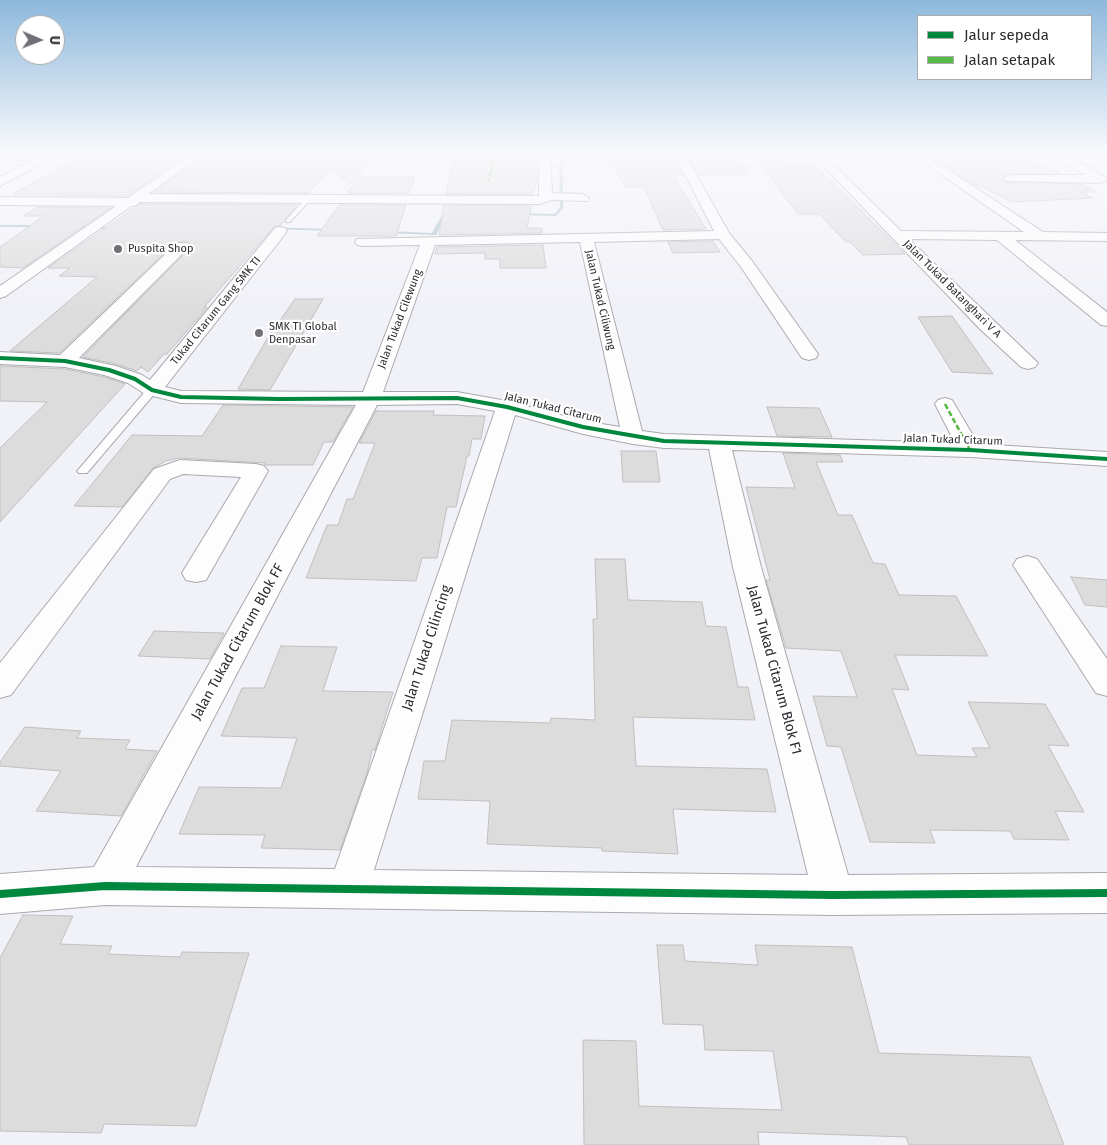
<!DOCTYPE html>
<style>
body{margin:0}
#map{position:relative;width:1107px;height:1145px;overflow:hidden;background:#f1f2f8;font-family:"Fira Sans",sans-serif}
canvas{display:block}
.legend{position:absolute;left:917px;top:15px;width:175px;height:65px;box-sizing:border-box;background:#fff;border:1px solid #aaabac;margin:0;padding:6px 9px;list-style:none;font-size:15px;color:#2b2c30}
.legend li{display:flex;align-items:center;gap:10px;height:25px}
.legend b{width:25px;border:1px solid #aaabac}
.north{position:absolute;left:15px;top:15px;width:50px;height:50px;box-sizing:border-box;background:#fff;border:1px solid #aaabac;border-radius:50%;rotate:91deg;font-size:14px;font-weight:700;line-height:20px;text-align:center;color:#2b2c30}
.north::after{content:'';display:block;margin:auto;width:18px;height:22px;background:#707176;clip-path:polygon(50% 0,100% 100%,50% 72%,0 100%)}
</style>
<div id="map">
<canvas width="1107" height="1145"></canvas>
<ul class="legend">
<li><b style="height:6px;background:#00873e"></b>Jalur sepeda</li>
<li><b style="height:6px;background:#58b947"></b>Jalan setapak</li>
</ul>
<div class="north">U</div>
</div>
<script>
const ctx = document.querySelector('canvas').getContext('2d');
ctx.lineJoin = 'round';
const poly = rows => new Path2D(rows.map(r => 'M' + r).join(''));
function paint(path, color) { ctx.fillStyle = color; ctx.fill(path, 'evenodd'); }
function strokePath(path, color, width, dash) { ctx.strokeStyle = color; ctx.lineWidth = width; ctx.lineCap = dash ? 'butt' : 'round'; ctx.setLineDash(dash || []); ctx.stroke(path); }
function label(font, color, halo, rows, align = 'center') {
  ctx.font = font + ' "Fira Sans",sans-serif'; ctx.lineWidth = 4.5; ctx.setLineDash([]); ctx.textBaseline = 'middle'; ctx.strokeStyle = halo; ctx.fillStyle = color; for (const [text, x, y, turn = 0] of rows) {
    ctx.save(); ctx.translate(x, y); ctx.rotate((+turn || 0) * Math.PI / 180); ctx.textAlign = isNaN(turn) ? turn : align; if (halo) ctx.strokeText(text, 0, 0); ctx.fillText(text, 0, 0); ctx.restore();
  }
}
const stream = poly([
 [564,151,568,151,565,154,563,168,563,208,556,216,518,215,519,213,555,214,560,207,559,168,561,154,564,151],
 [452,214,452,216,445,217,436,235,386,233,384,232,386,231,432,233,442,215,452,214],
 [0,225,41,225,43,226,41,227,0,227,0,225],
 [69,226,118,227,120,228,118,229,71,228,69,226],
 [262,227,333,229,335,230,333,231,264,229,262,227]
]);
const building = poly([
 [231,151,377,151,230,152,231,151],
 [603,151,671,152,683,175,673,175,706,229,663,230,644,187,626,187,603,151],
 [731,151,751,174,699,175,685,152,731,151],
 [90,152,191,152,127,196,13,194,90,152],
 [1023,156,1060,173,1010,173,1003,178,1005,182,1082,184,1096,192,1081,192,1093,198,1012,202,986,189,973,184,934,159,1023,156],
 [758,161,813,163,905,254,863,255,850,242,846,242,819,214,798,214,758,161],
 [196,162,368,162,350,184,330,169,309,193,154,192,196,162],
 [452,162,537,162,537,180,533,194,446,194,452,162],
 [360,176,415,177,409,193,347,193,360,176],
 [140,204,297,205,281,225,274,227,204,307,207,307,198,318,167,354,164,354,148,372,141,367,137,371,116,364,83,357,188,250,191,245,187,241,176,242,59,353,10,351,97,277,59,276,70,268,48,268,140,204],
 [339,205,406,205,396,236,317,236,339,205],
 [444,205,531,206,527,228,542,228,542,233,439,235,444,205],
 [38,207,110,208,23,268,0,267,0,247,44,216,23,216,38,207],
 [713,241,720,252,673,253,668,242,713,241],
 [543,245,546,268,500,268,500,259,485,259,485,253,435,254,437,247,543,245],
 [295,299,323,299,270,390,238,389,267,339,295,299],
 [952,316,993,374,952,372,918,317,952,316],
 [0,366,65,369,104,377,125,384,0,522,0,448,47,402,0,401,0,366],
 [223,405,353,407,333,442,324,442,313,465,265,465,265,463,179,458,166,461,153,468,122,507,74,506,132,435,202,436,223,405],
 [767,407,819,408,832,437,777,436,767,407],
 [376,411,434,411,433,415,485,416,481,439,472,439,469,456,467,456,456,507,447,507,437,558,422,558,416,581,306,578,327,525,338,525,347,499,353,499,375,443,359,443,376,411],
 [621,451,656,451,660,482,623,482,621,451],
 [783,453,840,455,843,462,816,462,838,515,852,515,873,563,885,564,899,595,956,596,988,656,895,655,909,690,892,689,917,755,977,757,972,748,990,748,968,702,1045,704,1069,746,1048,745,1084,812,1055,811,1069,840,1014,839,1010,831,930,830,935,843,870,842,841,747,827,746,813,696,857,697,841,651,786,648,766,580,770,580,746,487,795,488,783,453],
 [595,559,625,559,628,600,702,602,706,626,726,627,738,687,748,687,755,720,633,717,636,766,767,769,776,812,673,809,678,854,602,851,602,848,487,844,490,801,418,799,424,761,445,761,452,720,550,723,551,718,595,720,593,619,597,619,595,559],
 [1071,577,1107,580,1107,607,1085,605,1071,577],
 [154,631,224,633,210,659,138,656,154,631],
 [281,646,337,647,323,691,393,692,375,750,372,750,367,773,340,850,261,848,265,835,179,834,199,787,281,788,297,738,221,736,242,688,264,688,281,646],
 [25,727,81,731,77,738,130,740,125,749,157,751,121,816,36,811,61,771,0,766,0,762,25,727],
 [23,915,73,916,60,944,112,946,108,954,180,957,182,952,249,953,196,1126,104,1124,101,1133,0,1131,0,958,23,915],
 [657,945,683,945,685,961,758,965,755,945,852,947,879,1053,1030,1057,1064,1145,909,1145,906,1137,758,1132,759,1145,584,1145,583,1040,636,1041,639,1106,782,1110,773,1051,705,1050,703,1025,663,1024,657,945]
]);
const service = poly([
 [306,198,311,199,290,222,286,222,286,220,306,198],
 [152,387,156,388,156,392,87,473,79,473,77,471,79,469,148,388,152,387]
]);
const minor = poly([
 [52,151,65,151,0,186,0,177,34,160,0,160,0,154,46,154,52,151],
 [544,151,556,151,550,158,552,193,583,194,589,198,587,201,551,200,540,204,139,202,137,205,133,206,0,205,0,197,132,198,138,194,539,196,539,160,195,160,190,157,195,154,541,154,544,151],
 [673,151,683,151,729,233,752,261,818,354,816,358,809,360,802,358,741,267,719,239,594,242,642,431,664,434,955,443,935,404,938,400,945,398,952,400,978,444,1107,452,1107,466,970,457,732,450,761,567,848,875,1107,873,1107,913,833,915,105,905,0,914,0,874,94,867,356,405,181,403,145,394,128,383,104,375,65,367,0,364,0,352,60,355,177,243,187,243,189,246,187,249,79,358,116,366,142,375,150,380,275,228,280,227,285,228,287,231,285,234,165,387,181,391,363,392,420,245,362,246,357,245,355,242,357,239,714,231,673,151],
 [580,242,620,427,584,421,507,401,457,392,383,392,435,245,580,242],
 [457,404,495,411,335,869,136,867,377,405,457,404],
 [515,415,583,434,633,444,664,448,709,449,733,567,808,875,374,870,515,415],
 [809,151,820,151,901,231,1024,232,907,151,919,151,1043,232,1107,233,1107,241,1015,240,1107,312,1107,326,1101,325,997,240,909,239,1038,363,1035,367,1028,369,1021,367,980,329,809,151],
 [1044,151,1057,151,1102,175,1107,179,1101,183,1006,181,1004,179,1006,177,1010,175,1086,175,1044,151],
 [180,460,256,464,264,466,268,471,206,580,196,582,186,580,182,573,241,477,183,474,170,479,11,695,0,698,0,663,154,469,180,460],
 [1027,556,1037,559,1107,659,1107,696,1096,693,1013,565,1017,559,1027,556]
]);
const tertiary = poly([
 [196,151,208,151,6,296,0,298,0,286,196,151]
]);
const quietFar1 = poly([
 [488,181,495,157]
]);
const quiet = poly([
 [945,404,970,450]
]);
const cyclewayFar1 = poly([
 [0,358,65,361,109,370,135,379,152,390,181,397,279,399,457,398,507,407,583,427,664,441,970,450,1107,459]
]);
const cycleway = poly([
 [0,894,105,886,833,895,1107,893]
]);
const markers = [
 [118,249,5,"#707176"],
 [259,333,5,"#707176"]
];
const farPoinames = [
 ["Puspita Shop",128,249],
 ["SMK TI Global",269,327],
 ["Denpasar",269,340]
];
const farStreetnames = [
 ["Jalan Tukad Batanghari V A",952,289,45],
 ["Jalan Tukad Ciliwung",600,300,77],
 ["Tukad Citarum Gang SMK TI",216,311,-51],
 ["Jalan Tukad Cilewung",400,319,-69],
 ["Jalan Tukad Citarum",553,408,14],
 ["Jalan Tukad Citarum",953,440,2]
];
const streetNames = [
 ["Jalan Tukad Citarum Blok FF",238,642,-61],
 ["Jalan Tukad Cilincing",427,648,-72],
 ["Jalan Tukad Citarum Blok F1",774,670,75]
];
paint(stream, '#a6bdc9');
paint(building, '#dddcdd');
strokePath(building, '#c0bfc0', 1);
strokePath(service, '#a9a9ae', 2);
strokePath(minor, '#a9a9ae', 2);
strokePath(tertiary, '#a9a9ae', 2);
paint(service, '#fdfdfe');
paint(minor, '#fdfdfe');
paint(tertiary, '#fdfdfe');
strokePath(quietFar1, '#58b947', 2, [3, 2]);
strokePath(quiet, '#58b947', 2.5, [5.5, 2.5]);
strokePath(cyclewayFar1, '#00873e', 4);
strokePath(cycleway, '#00873e', 8);
const sky = ctx.createLinearGradient(0, 0, 0, 311);
sky.addColorStop(0, '#8db8dc');
sky.addColorStop(0.49, '#f9f9fc');
sky.addColorStop(1, '#f9f9fc00');
ctx.fillStyle = sky;
ctx.fillRect(0, 0, 1107, 311);
for (const [x, y, r, color] of markers) { const dot = new Path2D(); dot.arc(x, y, r, 0, 2 * Math.PI); ctx.fillStyle = color; ctx.fill(dot); strokePath(dot, '#fff', 2); }
label('11px', '#2b2c30', '#fff', farPoinames, 'left');
label('11px', '#2b2c30', '#fff', farStreetnames);
label('14px', '#2b2c30', '#fff', streetNames);
</script>
